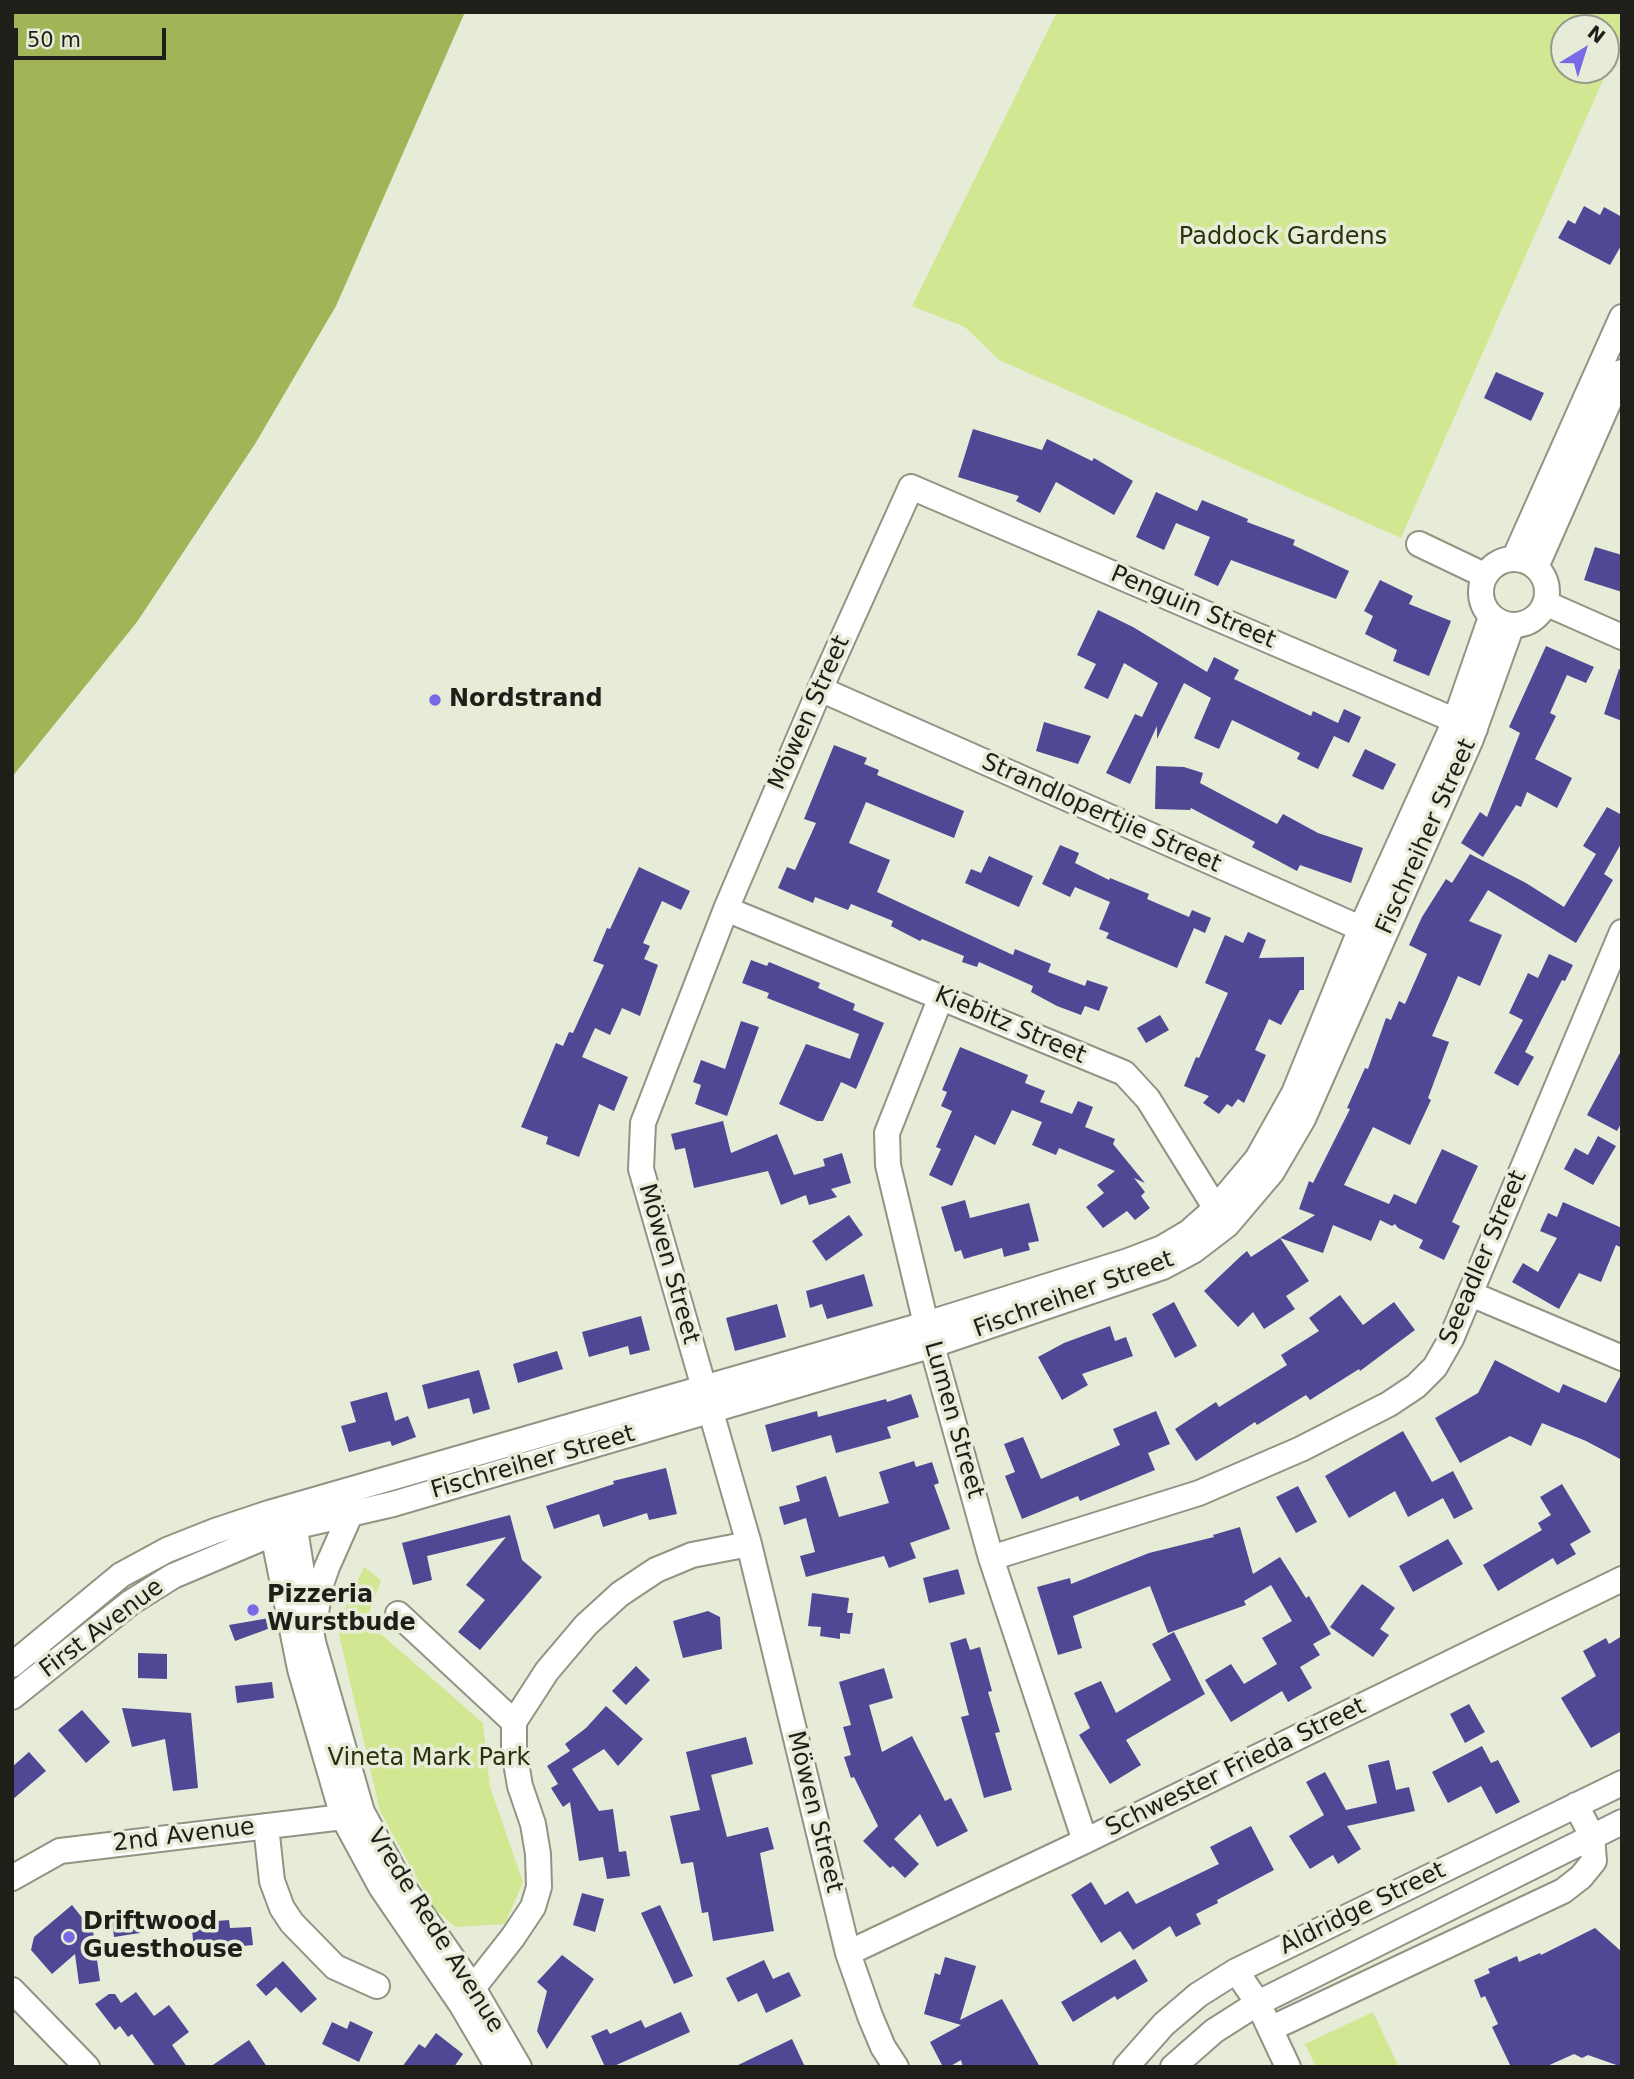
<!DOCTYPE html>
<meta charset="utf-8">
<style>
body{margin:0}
#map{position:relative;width:1634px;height:2079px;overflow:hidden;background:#e7ecd9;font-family:"DejaVu Sans",sans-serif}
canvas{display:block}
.frame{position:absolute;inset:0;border:14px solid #1d1f18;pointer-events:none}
.north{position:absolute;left:1550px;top:14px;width:70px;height:70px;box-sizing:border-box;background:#e7ecd9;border:2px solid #969a8c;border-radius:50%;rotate:38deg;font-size:19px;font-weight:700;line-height:28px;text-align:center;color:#1d1f18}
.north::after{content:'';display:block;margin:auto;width:24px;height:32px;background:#7969e4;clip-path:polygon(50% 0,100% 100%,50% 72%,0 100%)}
.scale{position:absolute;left:14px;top:28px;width:152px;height:32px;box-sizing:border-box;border:4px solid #1d1f18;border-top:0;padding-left:9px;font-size:21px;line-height:24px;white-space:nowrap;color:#1d1f18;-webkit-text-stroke:5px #e7ecd9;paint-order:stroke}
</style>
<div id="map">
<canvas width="1634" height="2079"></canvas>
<div class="frame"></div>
<div class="north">N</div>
<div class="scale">50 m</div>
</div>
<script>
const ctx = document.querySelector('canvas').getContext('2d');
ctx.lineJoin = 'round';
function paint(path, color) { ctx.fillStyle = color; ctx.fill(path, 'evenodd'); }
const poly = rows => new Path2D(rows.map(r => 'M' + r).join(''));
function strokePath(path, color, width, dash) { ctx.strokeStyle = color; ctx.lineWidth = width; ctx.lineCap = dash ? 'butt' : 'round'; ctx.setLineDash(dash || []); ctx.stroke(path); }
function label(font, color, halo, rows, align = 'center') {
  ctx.font = font + ' "DejaVu Sans",sans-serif'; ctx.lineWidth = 7; ctx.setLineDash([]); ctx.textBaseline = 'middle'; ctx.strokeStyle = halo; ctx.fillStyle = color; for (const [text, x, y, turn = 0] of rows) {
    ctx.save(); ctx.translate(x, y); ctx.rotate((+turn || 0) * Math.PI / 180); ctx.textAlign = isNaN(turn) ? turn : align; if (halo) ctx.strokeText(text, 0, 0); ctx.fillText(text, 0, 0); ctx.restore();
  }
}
const green = poly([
 [1057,12,1622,12,1622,37,1401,538,999,360,965,327,912,306],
 [1564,28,1606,28,1606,70,1564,70],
 [364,1567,381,1580,366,1621,483,1723,490,1787,523,1882,505,1924,455,1927,433,1907,380,1811,337,1626],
 [1373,2012,1399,2067,1316,2067,1305,2044]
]);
const water = poly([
 [12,12,465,12,336,306,255,444,137,622,12,777]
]);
const building = poly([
 [1584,206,1600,215,1604,207,1622,217,1622,244,1610,265,1558,238,1568,220,1575,224],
 [1496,372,1544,393,1531,421,1484,398],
 [973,429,1042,450,1047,439,1092,461,1094,458,1133,481,1114,515,1056,482,1040,513,1016,501,1019,496,958,477],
 [1156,492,1197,511,1202,500,1248,519,1247,522,1295,540,1293,545,1349,571,1336,599,1231,560,1218,586,1194,575,1210,537,1176,523,1164,550,1136,537],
 [1595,547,1622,555,1622,592,1584,580],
 [1380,580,1413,596,1409,604,1451,621,1429,676,1393,661,1397,650,1365,634,1373,616,1364,611],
 [1098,610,1133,627,1207,672,1214,657,1239,670,1234,679,1311,716,1313,711,1338,723,1344,709,1361,717,1349,743,1334,736,1318,769,1297,759,1300,753,1232,720,1219,749,1194,738,1211,698,1184,683,1157,739,1157,726,1130,784,1106,773,1135,714,1142,717,1158,683,1124,663,1108,699,1084,688,1096,664,1077,655],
 [1546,646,1594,667,1586,683,1567,675,1550,713,1556,716,1535,759,1572,778,1557,808,1527,792,1521,807,1516,805,1483,857,1461,843,1480,812,1487,817,1520,733,1509,727],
 [1619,669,1622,670,1622,721,1604,714],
 [1044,722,1091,736,1078,764,1036,751],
 [834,745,867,758,864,764,879,770,877,775,964,811,954,838,866,802,849,843,890,860,877,892,1013,955,1015,949,1051,964,1048,972,1085,986,1087,980,1108,987,1099,1011,1085,1006,1081,1015,1057,1006,1031,992,1033,986,979,962,977,967,962,962,964,956,922,939,920,941,891,926,893,921,851,904,848,910,815,897,813,903,778,888,787,867,795,870,816,823,804,819],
 [1365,749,1396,764,1383,790,1352,776],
 [1156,766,1184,767,1203,773,1200,783,1277,824,1283,814,1318,833,1363,848,1351,883,1300,865,1297,871,1252,847,1255,842,1191,808,1190,810,1155,809],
 [1607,807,1622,815,1622,842,1604,874,1613,880,1576,943,1488,890,1469,921,1502,935,1480,986,1458,976,1432,1036,1449,1042,1428,1098,1431,1100,1410,1145,1373,1127,1344,1185,1389,1204,1394,1194,1416,1204,1442,1149,1478,1166,1452,1222,1460,1226,1444,1260,1419,1248,1423,1240,1398,1228,1395,1224,1392,1226,1380,1220,1371,1241,1333,1225,1323,1253,1280,1238,1315,1215,1299,1209,1309,1181,1313,1183,1350,1109,1347,1108,1365,1068,1368,1069,1386,1018,1391,1020,1399,1001,1405,1004,1427,954,1409,945,1422,917,1446,879,1452,883,1470,854,1526,883,1564,907,1596,854,1583,846],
 [1060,845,1079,853,1075,863,1109,880,1110,878,1149,894,1147,899,1189,917,1192,910,1211,918,1205,933,1194,928,1177,968,1106,938,1109,933,1099,929,1110,902,1075,887,1070,897,1042,884],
 [989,856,1033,876,1019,907,965,883,971,869,981,873],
 [639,867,690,891,681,910,662,901,643,943,650,946,644,959,658,965,640,1016,622,1008,610,1035,595,1028,582,1057,628,1077,614,1111,599,1104,579,1157,546,1144,548,1137,521,1127,556,1043,563,1046,569,1032,573,1033,604,965,593,961,607,928,610,929],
 [1248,932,1266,940,1259,958,1304,957,1304,990,1300,990,1281,1025,1269,1019,1255,1050,1266,1055,1244,1103,1238,1099,1232,1107,1227,1104,1219,1114,1203,1103,1209,1096,1184,1086,1196,1057,1199,1058,1228,993,1205,983,1225,935,1243,943],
 [1549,954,1573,965,1565,981,1562,980,1525,1052,1534,1057,1518,1086,1494,1073,1523,1020,1509,1013,1528,973,1538,978],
 [751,960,767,966,769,962,820,983,818,988,855,1004,853,1010,884,1023,856,1089,841,1082,823,1121,817,1121,779,1104,806,1044,850,1059,859,1034,767,998,769,993,742,983],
 [1160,1015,1169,1030,1146,1043,1137,1028],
 [741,1021,759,1027,727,1116,695,1104,701,1085,693,1082,701,1060,725,1069],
 [960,1047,1028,1075,1025,1083,1045,1091,1040,1102,1072,1114,1078,1101,1093,1107,1085,1127,1115,1139,1113,1144,1145,1183,1134,1178,1145,1192,1141,1196,1150,1208,1135,1220,1127,1211,1103,1228,1086,1207,1104,1193,1097,1185,1115,1171,1059,1148,1056,1155,1032,1145,1042,1122,1012,1110,995,1145,975,1135,952,1186,929,1175,941,1149,936,1147,952,1111,941,1106,947,1092,942,1090],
 [1622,1049,1622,1122,1617,1131,1587,1115],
 [723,1121,731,1153,777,1134,794,1175,825,1166,823,1159,842,1153,851,1183,831,1189,837,1197,809,1205,806,1195,781,1205,768,1171,694,1188,685,1148,675,1150,671,1134],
 [1598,1136,1616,1146,1593,1185,1564,1169,1575,1148,1588,1155],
 [965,1200,970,1218,1029,1203,1039,1241,1028,1243,1030,1250,1004,1257,1002,1248,964,1259,961,1250,955,1252,941,1207],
 [1563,1202,1622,1228,1622,1248,1616,1245,1601,1282,1579,1273,1559,1309,1512,1282,1523,1263,1538,1272,1557,1238,1540,1231,1548,1213,1557,1217],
 [849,1215,863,1235,826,1261,812,1241],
 [1280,1238,1309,1281,1286,1296,1295,1309,1264,1329,1253,1312,1238,1327,1204,1291,1241,1256,1247,1251,1251,1257],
 [864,1274,873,1306,827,1319,822,1304,810,1308,806,1291],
 [1340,1295,1363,1325,1394,1302,1415,1330,1360,1371,1359,1369,1310,1400,1306,1395,1257,1425,1255,1422,1196,1461,1175,1429,1216,1402,1219,1407,1287,1365,1281,1355,1319,1331,1309,1318],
 [1174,1302,1197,1346,1175,1358,1152,1314],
 [777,1304,786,1337,735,1351,726,1318],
 [641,1316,650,1350,630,1355,628,1346,589,1357,582,1332],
 [1110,1326,1115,1341,1126,1337,1133,1356,1082,1374,1088,1385,1062,1400,1038,1357,1064,1343],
 [557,1351,563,1369,518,1383,513,1364],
 [1495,1360,1559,1393,1563,1384,1606,1403,1622,1373,1622,1460,1586,1441,1542,1423,1531,1446,1510,1436,1460,1463,1435,1418,1478,1393],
 [479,1370,490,1409,473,1414,469,1398,428,1409,422,1385],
 [387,1392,395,1421,408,1416,416,1437,392,1446,390,1441,349,1452,341,1426,356,1422,350,1402],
 [911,1394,919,1417,887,1427,891,1438,836,1453,831,1435,772,1452,765,1425,817,1411,818,1417,886,1399,887,1402],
 [1156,1411,1170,1444,1148,1453,1155,1470,1080,1501,1078,1496,1022,1519,1005,1476,1015,1472,1004,1444,1023,1437,1041,1479,1120,1445,1113,1429],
 [1403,1431,1432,1482,1453,1471,1473,1509,1454,1519,1443,1498,1408,1517,1395,1491,1349,1518,1325,1476],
 [914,1461,916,1467,932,1462,939,1483,934,1485,950,1529,910,1543,916,1558,889,1568,884,1556,806,1577,800,1556,815,1552,806,1518,784,1525,779,1507,800,1501,796,1486,826,1476,839,1517,889,1503,879,1472],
 [666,1468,677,1514,649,1520,647,1513,603,1527,599,1514,554,1529,546,1506,614,1484,613,1481],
 [1562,1484,1591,1532,1570,1544,1576,1554,1557,1565,1553,1558,1498,1591,1483,1565,1542,1530,1538,1523,1551,1515,1540,1497],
 [1298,1486,1317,1522,1296,1533,1276,1497],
 [510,1515,522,1560,542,1577,480,1650,458,1632,485,1600,466,1585,506,1537,427,1556,432,1580,413,1585,402,1543],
 [1240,1527,1253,1574,1280,1557,1306,1598,1309,1596,1331,1634,1313,1644,1320,1655,1300,1667,1312,1688,1288,1702,1282,1691,1231,1722,1205,1680,1231,1664,1244,1684,1277,1664,1262,1638,1292,1621,1271,1585,1244,1601,1246,1605,1168,1633,1150,1586,1073,1616,1082,1648,1058,1655,1037,1587,1070,1578,1071,1584,1149,1553,1214,1537,1213,1535],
 [1448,1539,1463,1564,1413,1592,1399,1566],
 [958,1569,965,1594,929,1603,923,1578],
 [1362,1584,1395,1608,1380,1629,1389,1635,1373,1657,1330,1627],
 [812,1593,849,1598,847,1613,853,1613,850,1634,840,1633,840,1639,820,1636,821,1627,808,1626],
 [708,1611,720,1617,722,1649,683,1658,673,1621],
 [275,1617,276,1626,235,1641,229,1625],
 [1174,1632,1205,1694,1126,1740,1141,1765,1110,1784,1079,1735,1090,1728,1074,1693,1101,1681,1116,1713,1171,1680,1152,1644],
 [1622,1636,1622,1731,1591,1748,1561,1698,1596,1676,1583,1651,1606,1638,1609,1644],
 [966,1638,970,1650,980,1647,992,1691,988,1692,1000,1732,995,1733,1012,1790,984,1798,961,1717,969,1715,950,1643],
 [138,1653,167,1654,167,1679,138,1678],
 [636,1666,650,1680,626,1705,612,1691],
 [884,1668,893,1698,869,1705,882,1752,912,1736,945,1801,951,1798,968,1831,937,1847,920,1814,894,1839,919,1864,905,1878,893,1866,890,1868,863,1841,878,1826,854,1777,851,1778,844,1757,851,1755,843,1727,851,1725,839,1682],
 [272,1682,274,1698,237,1703,235,1686],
 [1469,1704,1485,1732,1465,1743,1450,1714],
 [606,1706,643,1739,618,1766,604,1749,572,1769,599,1811,613,1809,619,1852,626,1851,630,1876,607,1879,603,1857,579,1861,570,1802,563,1807,551,1788,558,1784,547,1766,570,1751,565,1744,586,1728],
 [122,1708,191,1713,198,1788,173,1791,165,1739,132,1747],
 [82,1710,110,1742,86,1763,58,1730],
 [746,1737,753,1764,711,1775,727,1837,768,1827,774,1849,760,1853,774,1931,713,1941,708,1912,702,1913,693,1862,681,1864,670,1816,700,1810,686,1752],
 [1482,1746,1491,1763,1498,1760,1520,1802,1496,1814,1481,1786,1448,1803,1432,1772],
 [29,1752,46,1771,12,1800,12,1767],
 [1389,1760,1396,1790,1409,1787,1415,1811,1347,1826,1361,1849,1338,1864,1333,1855,1310,1869,1289,1836,1324,1815,1306,1782,1325,1772,1346,1810,1377,1803,1368,1765],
 [1251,1826,1274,1870,1217,1900,1218,1903,1196,1914,1201,1924,1176,1937,1170,1926,1133,1950,1120,1931,1101,1943,1071,1895,1091,1882,1105,1905,1128,1891,1136,1904,1219,1864,1210,1847],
 [582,1893,604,1899,595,1932,573,1925],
 [72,1905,93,1931,100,1981,79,1984,75,1954,52,1974,31,1950,34,1937],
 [660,1905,693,1976,674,1984,641,1913],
 [136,1909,140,1933,114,1937,111,1912],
 [217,1913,217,1921,229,1920,230,1928,251,1927,253,1945,194,1951,192,1929,198,1929,197,1914],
 [1595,1928,1622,1952,1622,2067,1588,2055,1582,2058,1574,2054,1545,2067,1511,2067,1492,2027,1498,2024,1485,1996,1481,1998,1474,1980,1490,1973,1488,1969,1517,1956,1519,1962,1540,1953,1541,1955],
 [562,1955,594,1979,547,2049,537,2031,547,1991,537,1982],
 [945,1957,976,1966,960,2020,1002,1999,1040,2067,963,2067,961,2060,949,2067,943,2067,930,2042,961,2025,924,2014,935,1973,940,1975],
 [1135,1959,1148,1981,1117,2000,1115,1996,1073,2022,1061,2002],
 [764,1960,773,1979,789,1972,801,1996,766,2013,757,1993,738,2002,726,1978],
 [283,1961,317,1999,301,2013,276,1987,266,1996,256,1985],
 [136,1992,154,2016,169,2005,189,2032,172,2045,187,2067,156,2067,132,2034,128,2037,120,2026,115,2030,95,2004,109,1994,115,1994,121,2003],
 [681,2012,690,2032,612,2067,605,2067,591,2036,607,2029,610,2034,641,2020,645,2028],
 [350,2021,373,2032,359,2062,322,2044,332,2022,347,2029],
 [436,2033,463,2054,454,2067,402,2067,419,2044,425,2048],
 [792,2039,805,2067,734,2067],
 [249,2040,267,2067,210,2067]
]);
const minor = poly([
 [1419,544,1484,575],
 '1481 592a33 33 0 1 1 66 0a33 33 0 1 1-66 0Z',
 [1514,559,1622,317],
 [1536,567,1622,372],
 [1545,603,1622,637],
 [820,689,1376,935],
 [726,909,1124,1073,1148,1099,1223,1220],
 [941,997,887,1133,888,1165,926,1324,991,1558,1085,1841],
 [1471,1294,1622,1358],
 [292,1510,313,1642,362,1812,401,1884,473,1988,519,2067],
 [270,1519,300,1669,343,1817,381,1887,461,2004,498,2067],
 [991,1558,1199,1493,1301,1449,1389,1404,1416,1386,1435,1367,1451,1339,1622,932],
 [398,1614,514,1722],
 [315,1620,320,1587,327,1567,350,1515],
 [12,1665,121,1575,167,1550,215,1531,269,1513,926,1324,1128,1261,1162,1248,1189,1232,1215,1209,1257,1159,1294,1093,1361,928,1455,721,1491,617],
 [12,1697,130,1603,173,1576,272,1534,293,1527,393,1504,933,1345,1163,1267,1193,1251,1227,1225,1272,1172,1303,1119,1471,739,1512,625],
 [266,1826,272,1881,282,1908,292,1923,335,1967,377,1986],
 [12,1878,60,1851,343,1817,359,1812],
 [848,1953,1085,1841,1622,1579],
 [1236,1971,1258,2003,1288,2067],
 [473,1988,513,1937,533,1907,539,1887,538,1854,533,1824,520,1786,514,1751,514,1722,547,1671,586,1625,620,1594,656,1570,692,1555,749,1544],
 [12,1990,87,2067],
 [1270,2029,1563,1891,1581,1877,1594,1861,1592,1836,1576,1805],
 [896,2067,883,2047,870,2016,848,1953,749,1544,641,1169,643,1123,726,909,820,689,911,487,1475,729],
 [1126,2067,1164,2024,1198,1995,1236,1971,1622,1783],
 [1173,2067,1214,2031,1258,2003,1622,1822]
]);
const markers = [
 [435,700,7,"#7969e4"],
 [253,1610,7,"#7969e4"],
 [69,1937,7,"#7969e4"]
];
const parkNames = [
 ["Paddock Gardens",1283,238],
 ["Vineta Mark Park",429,1759]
];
const streetNames = [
 ["Penguin Street",1193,608,23],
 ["Möwen Street",810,713,-66],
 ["Strandlopertjie Street",1101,814,24],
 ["Fischreiher Street",1427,837,-66],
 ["Kiebitz Street",1010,1026,23],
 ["Seeadler Street",1484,1258,-67],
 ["Möwen Street",668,1264,74],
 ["Fischreiher Street",1074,1295,-20],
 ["Lumen Street",953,1420,74],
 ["Fischreiher Street",533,1463,-16],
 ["First Avenue",102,1629,-37],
 ["Schwester Frieda Street",1236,1768,-26],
 ["Möwen Street",814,1812,76],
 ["2nd Avenue",184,1836,-7],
 ["Aldridge Street",1363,1909,-26],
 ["Vrede Rede Avenue",435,1931,58]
];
const poiNames = [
 ["Nordstrand",449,700],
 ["Pizzeria",267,1596],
 ["Wurstbude",267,1624],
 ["Driftwood",83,1923],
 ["Guesthouse",83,1951]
];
paint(green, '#d2e791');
paint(water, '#a1b558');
paint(building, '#514895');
strokePath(minor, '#909483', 28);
strokePath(minor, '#fff', 24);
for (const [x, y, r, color] of markers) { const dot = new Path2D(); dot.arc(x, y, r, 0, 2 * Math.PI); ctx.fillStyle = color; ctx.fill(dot); strokePath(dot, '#e7ecd9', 2.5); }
label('24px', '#2a320a', '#e7ecd9', parkNames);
label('24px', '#1d1f18', '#e7ecd9', streetNames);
label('bold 24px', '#1d1f18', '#e7ecd9', poiNames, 'left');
</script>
